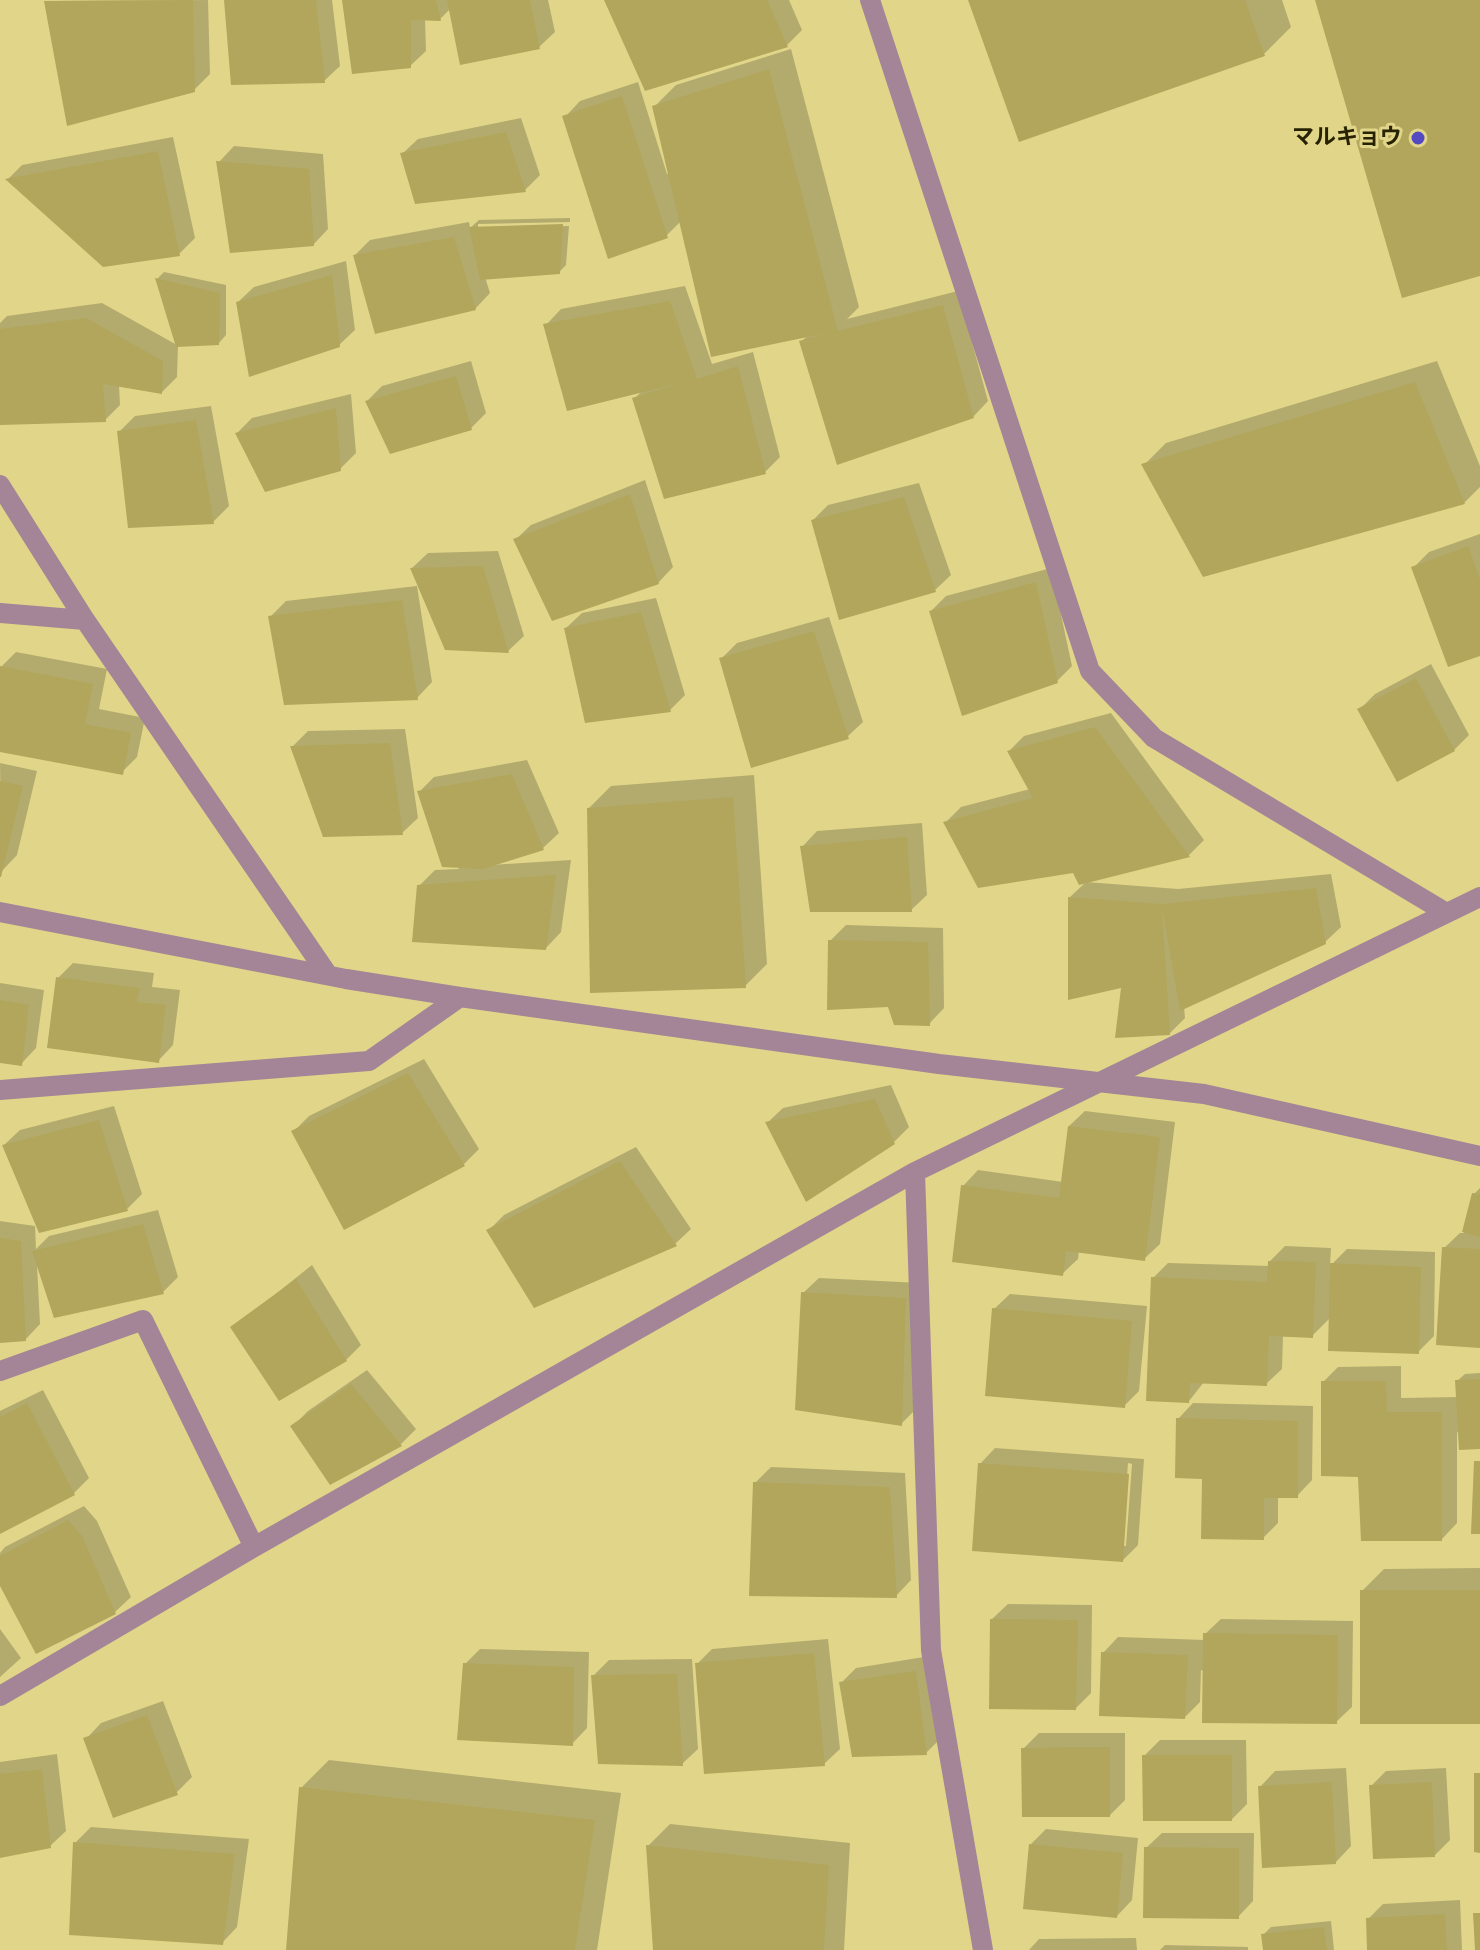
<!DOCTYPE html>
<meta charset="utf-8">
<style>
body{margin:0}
canvas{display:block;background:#e0d588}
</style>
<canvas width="1480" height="1950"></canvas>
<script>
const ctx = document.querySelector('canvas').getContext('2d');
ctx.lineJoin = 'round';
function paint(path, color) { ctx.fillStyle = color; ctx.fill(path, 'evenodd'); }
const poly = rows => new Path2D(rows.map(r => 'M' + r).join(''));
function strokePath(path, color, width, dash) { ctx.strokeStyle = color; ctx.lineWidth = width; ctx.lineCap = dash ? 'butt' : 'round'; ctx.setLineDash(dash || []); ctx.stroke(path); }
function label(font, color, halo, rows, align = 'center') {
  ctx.font = font + ' "Sofia Sans Condensed","Noto Sans JP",sans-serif'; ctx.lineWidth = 6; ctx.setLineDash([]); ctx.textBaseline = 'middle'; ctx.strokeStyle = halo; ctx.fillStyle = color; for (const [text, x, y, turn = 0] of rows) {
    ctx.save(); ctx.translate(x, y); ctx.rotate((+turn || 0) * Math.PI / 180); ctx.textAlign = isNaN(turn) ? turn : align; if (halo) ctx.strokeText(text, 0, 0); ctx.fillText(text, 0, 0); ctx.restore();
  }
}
const shadow = poly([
 [208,0,210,74,194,90,46,1],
 [226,0,332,0,340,66,324,81],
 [344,0,548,0,555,32,539,47,451,8,440,19,425,19,426,51,410,66],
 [606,0,789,0,802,30,787,45,646,88],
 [970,0,1282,0,1291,27,1264,54],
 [791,49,859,307,847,319,958,291,988,401,973,417,801,342,808,335,681,221,666,236,565,117,580,101,638,82,667,174,670,173,654,107,676,85],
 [521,118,540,175,525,190,402,154,418,139],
 [173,137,195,238,179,254,8,179,22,165],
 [234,146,323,154,328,229,313,245,219,162],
 [570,218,570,222,478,224,478,228,569,226,566,265,559,272,485,277,490,293,475,309,355,255,370,240,469,222,470,228,479,220],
 [346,261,355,330,339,345,238,302,254,287],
 [164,272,226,285,226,335,219,343,178,345,177,377,162,392,119,385,120,405,105,420,0,423,0,323,7,316,102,303,177,345,157,279],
 [685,286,712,364,753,352,780,457,765,472,634,399,643,390,546,325,561,309],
 [471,361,486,413,471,428,367,401,382,386],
 [1437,361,1480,466,1480,487,1464,503,1144,465,1166,443],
 [351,394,356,453,340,469,237,433,252,418],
 [211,406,229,506,213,522,119,432,135,416],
 [645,480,673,567,658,583,515,540,531,525],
 [919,483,951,575,935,590,813,520,828,505],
 [1480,534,1480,654,1414,567,1429,552],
 [498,551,524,636,508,651,446,648,412,568,428,553],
 [1051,568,1072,666,1057,681,931,611,946,596],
 [417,586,432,682,417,698,270,617,286,601],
 [656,598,685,695,670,710,566,628,582,613],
 [829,617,863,722,847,737,721,659,737,643],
 [16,652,107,669,99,709,145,718,137,757,122,772,0,750,0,668],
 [1431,664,1469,735,1454,750,1360,709,1375,694],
 [1111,713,1204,840,1189,855,1080,882,1074,871,946,822,961,807,1030,789,1009,751,1024,736],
 [405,729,418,818,402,833,293,746,308,731],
 [527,760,559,833,543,848,490,865,571,860,561,932,546,948,419,886,435,870,459,869,419,792,434,777],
 [0,763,37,771,17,855,2,871],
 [754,775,767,964,745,986,589,808,611,786],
 [922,823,927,895,911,910,802,847,817,831],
 [1331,874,1341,927,1325,942,1184,1007,1185,1018,1170,1033,1123,985,1070,897,1086,882,1178,889],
 [846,925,943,928,944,1008,929,1024,890,1005,830,941],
 [73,963,154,973,152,987,180,990,173,1045,158,1061,58,978],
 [0,983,44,990,36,1048,21,1064,0,1061],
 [424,1059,479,1149,464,1164,294,1131,309,1116],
 [891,1085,909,1127,894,1142,767,1123,783,1108],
 [114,1106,142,1194,127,1209,4,1145,20,1130],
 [1085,1111,1175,1122,1160,1244,1144,1259,1079,1250,1078,1259,1062,1274,963,1186,978,1170,1063,1182,1069,1126],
 [636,1147,691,1229,675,1244,489,1230,504,1215],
 [1480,1188,1480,1346,1444,1248,1460,1233,1464,1233,1474,1194],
 [158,1210,178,1277,163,1292,37,1265,40,1324,25,1340,0,1341,0,1221,35,1226,36,1249,49,1236],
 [1285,1246,1331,1248,1330,1266,1347,1249,1435,1252,1434,1336,1418,1352,1331,1317,1312,1336,1283,1335,1282,1369,1266,1384,1204,1382,1189,1401,1153,1278,1168,1263,1270,1266,1270,1261],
 [312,1265,361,1345,346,1360,233,1328],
 [819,1278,921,1283,916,1409,901,1424,803,1293],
 [1010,1294,1147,1306,1139,1391,1124,1406,994,1309],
 [1401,1366,1401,1398,1458,1397,1457,1381,1465,1374,1480,1373,1480,1447,1457,1432,1457,1523,1442,1539,1360,1475,1323,1382,1338,1367],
 [367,1370,416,1429,401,1444,330,1483,293,1426,308,1411],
 [43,1390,89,1478,74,1493,0,1532,0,1411],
 [1193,1403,1313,1406,1312,1480,1297,1496,1278,1496,1278,1523,1263,1538,1204,1477,1178,1419],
 [995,1448,1144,1459,1138,1545,1123,1560,980,1464],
 [1128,1463,1132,1464,1126,1546,1122,1546],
 [771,1467,905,1473,911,1580,896,1596,755,1483],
 [84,1506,97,1521,131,1597,115,1612,0,1581,0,1553,5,1547],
 [1480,1568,1480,1722,1362,1591,1384,1569],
 [1008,1604,1092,1605,1091,1693,1076,1708,992,1619],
 [1221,1619,1353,1621,1352,1707,1336,1722,1201,1670,1200,1702,1185,1717,1103,1653,1118,1637,1205,1640,1205,1634],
 [0,1629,21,1658,0,1677],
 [828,1639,840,1749,824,1764,697,1664,712,1649],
 [480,1649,589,1652,587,1728,572,1744,465,1664],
 [930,1656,941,1738,926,1753,841,1683,856,1668],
 [692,1659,698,1749,682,1764,593,1676,609,1660],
 [163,1701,192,1777,176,1793,86,1739,101,1723],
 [1039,1733,1125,1733,1125,1800,1110,1815,1023,1749],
 [1160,1740,1246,1740,1247,1804,1232,1819,1144,1756],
 [57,1754,66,1831,50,1846,0,1856,0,1762],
 [329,1760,621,1793,597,1950,288,1950,301,1788],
 [1346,1768,1351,1846,1336,1862,1260,1787,1275,1771],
 [1446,1768,1450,1840,1435,1855,1371,1786,1386,1771],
 [670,1824,850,1843,844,1950,655,1950,648,1846],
 [91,1827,249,1839,237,1927,222,1943,75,1843],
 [1046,1829,1138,1838,1132,1900,1117,1916,1031,1844],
 [1162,1833,1254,1833,1253,1901,1238,1917,1146,1848],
 [1460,1900,1462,1950,1369,1950,1368,1919,1383,1904],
 [1331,1921,1334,1950,1265,1950,1263,1935,1271,1927],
 [1136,1938,1137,1950,1029,1950,1039,1939],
 [1165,1945,1248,1947,1248,1950,1160,1950]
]);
const building = poly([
 [193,0,195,92,67,126,44,1],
 [224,0,316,0,325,83,231,85],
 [342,0,436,0,441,21,411,20,411,68,352,74],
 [447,0,530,0,540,49,460,65],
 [604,0,767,0,788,47,645,91],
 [968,0,1245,0,1265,56,1019,142],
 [1315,0,1480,0,1480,276,1402,298],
 [769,69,838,331,943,305,974,418,837,465,799,341,827,333,711,357,652,106],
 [622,96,668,238,608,259,562,116],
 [506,132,526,192,415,204,400,153],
 [158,151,180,256,103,267,5,179],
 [216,161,309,169,314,246,230,253],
 [563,224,560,274,480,280,469,227],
 [454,237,476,310,375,334,353,255],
 [332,275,340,347,249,377,236,302],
 [155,278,220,293,219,345,176,347],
 [670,301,697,379,738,366,766,474,664,499,632,398,680,383,567,411,543,324],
 [86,318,163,361,162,394,103,384,106,422,0,425,0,329],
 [456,376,472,430,390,454,365,401],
 [1415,382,1465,504,1203,577,1141,464],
 [336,408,341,471,265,492,235,433],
 [196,420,214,524,128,528,117,431],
 [630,494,659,584,552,621,513,539],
 [904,497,936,592,839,620,811,520],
 [1468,546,1480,579,1480,656,1448,667,1411,567],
 [483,566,509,653,445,650,410,568],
 [1036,582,1058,683,962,716,929,611],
 [402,600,418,700,284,705,268,616],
 [641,612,671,712,585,723,564,628],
 [814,631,849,739,751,768,719,658],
 [0,666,93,684,85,724,131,733,123,775,0,752],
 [1416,678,1455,751,1397,782,1357,709],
 [1095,727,1190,857,1079,885,1073,873,978,888,943,822,1033,798,1007,751],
 [390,743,403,835,323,837,290,746],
 [512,774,544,850,483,869,442,867,417,791],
 [0,781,23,786,1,877,0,877],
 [733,797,746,988,590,993,587,808],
 [907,837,912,912,810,912,800,846],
 [556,875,546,950,412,942,417,885],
 [1316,888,1326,944,1180,1011,1162,907,1170,1035,1115,1038,1121,988,1068,1000,1068,897,1162,904],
 [828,940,928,942,930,1026,894,1025,888,1007,827,1010],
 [56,977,140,988,137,1002,166,1005,159,1063,47,1048],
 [0,1000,29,1005,22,1066,0,1063],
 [408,1073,465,1166,344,1230,291,1131],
 [875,1099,895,1144,806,1202,765,1122],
 [99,1120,128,1211,39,1233,2,1145],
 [1068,1126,1160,1137,1145,1261,1066,1251,1063,1276,952,1262,961,1185,1059,1198],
 [620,1161,677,1246,534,1308,486,1230],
 [1472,1193,1480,1194,1480,1237,1462,1232],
 [143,1224,164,1294,54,1318,32,1251],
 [0,1238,21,1241,26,1341,0,1343],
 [1442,1247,1480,1249,1480,1348,1436,1345],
 [1268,1261,1316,1262,1313,1338,1269,1336,1267,1386,1190,1383,1189,1403,1146,1401,1151,1277,1267,1282],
 [1330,1263,1421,1267,1419,1354,1328,1351],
 [296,1279,347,1361,279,1401,230,1327],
 [801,1292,906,1298,902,1426,795,1410],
 [992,1308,1132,1321,1125,1408,985,1396],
 [1480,1379,1480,1449,1459,1450,1455,1380],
 [1321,1381,1386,1381,1387,1412,1442,1412,1442,1541,1361,1541,1358,1477,1321,1476],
 [351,1384,402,1446,330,1485,290,1426],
 [27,1403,75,1495,0,1534,0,1417],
 [1176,1418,1298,1421,1298,1498,1264,1498,1264,1540,1201,1539,1202,1479,1175,1478],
 [1474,1461,1480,1461,1480,1534,1471,1534],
 [978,1463,1129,1474,1123,1562,972,1551],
 [753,1482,890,1487,897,1598,749,1596],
 [68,1520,82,1536,116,1614,36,1654,0,1586,0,1556],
 [1360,1590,1480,1590,1480,1724,1360,1724],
 [990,1619,1078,1620,1076,1710,989,1709],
 [1203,1633,1338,1635,1337,1724,1202,1723],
 [1101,1652,1188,1655,1185,1719,1099,1716],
 [814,1653,825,1766,704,1774,695,1663],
 [463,1663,574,1667,573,1746,457,1740],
 [916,1671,927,1755,852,1757,839,1682],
 [677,1674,683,1766,598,1764,591,1675],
 [147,1715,178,1795,113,1818,83,1738],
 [1110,1747,1110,1817,1022,1817,1021,1748],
 [1142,1755,1232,1755,1232,1821,1143,1821],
 [42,1769,51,1848,0,1858,0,1774],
 [1474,1773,1480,1773,1480,1853,1474,1852],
 [1332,1782,1336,1864,1262,1868,1258,1786],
 [1432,1782,1435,1857,1373,1859,1369,1785],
 [299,1787,595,1820,575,1950,286,1950],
 [73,1842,235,1854,223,1945,69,1935],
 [1029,1844,1123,1853,1117,1918,1023,1909],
 [646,1845,829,1865,824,1950,653,1950],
 [1144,1847,1239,1848,1239,1919,1143,1918],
 [1473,1913,1480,1913,1480,1950,1475,1950],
 [1445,1914,1447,1950,1367,1950,1366,1918],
 [1324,1927,1327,1950,1263,1950,1261,1934]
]);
const minor = poly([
 [870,0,1090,671,1154,738,1445,912],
 [0,485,85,620,328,975],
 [0,613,85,620],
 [0,912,346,979,460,997,939,1064,1204,1094,1480,1156],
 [0,1090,369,1061,460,997],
 [915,1172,931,1650,983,1950],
 [0,1371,143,1320,254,1547],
 [0,1696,254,1547,915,1172,1480,897]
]);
const markers = [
 [1418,138,8,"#5349c0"]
];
const poiNames = [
 ["マルキョウ",1402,138]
];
paint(shadow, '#0003');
paint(building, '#b1a65b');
strokePath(minor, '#a38597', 20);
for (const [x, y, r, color] of markers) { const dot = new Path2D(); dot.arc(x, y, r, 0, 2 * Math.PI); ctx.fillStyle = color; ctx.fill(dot); strokePath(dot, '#e0d588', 3); }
label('bold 22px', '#272202', '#e0d588', poiNames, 'right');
</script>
